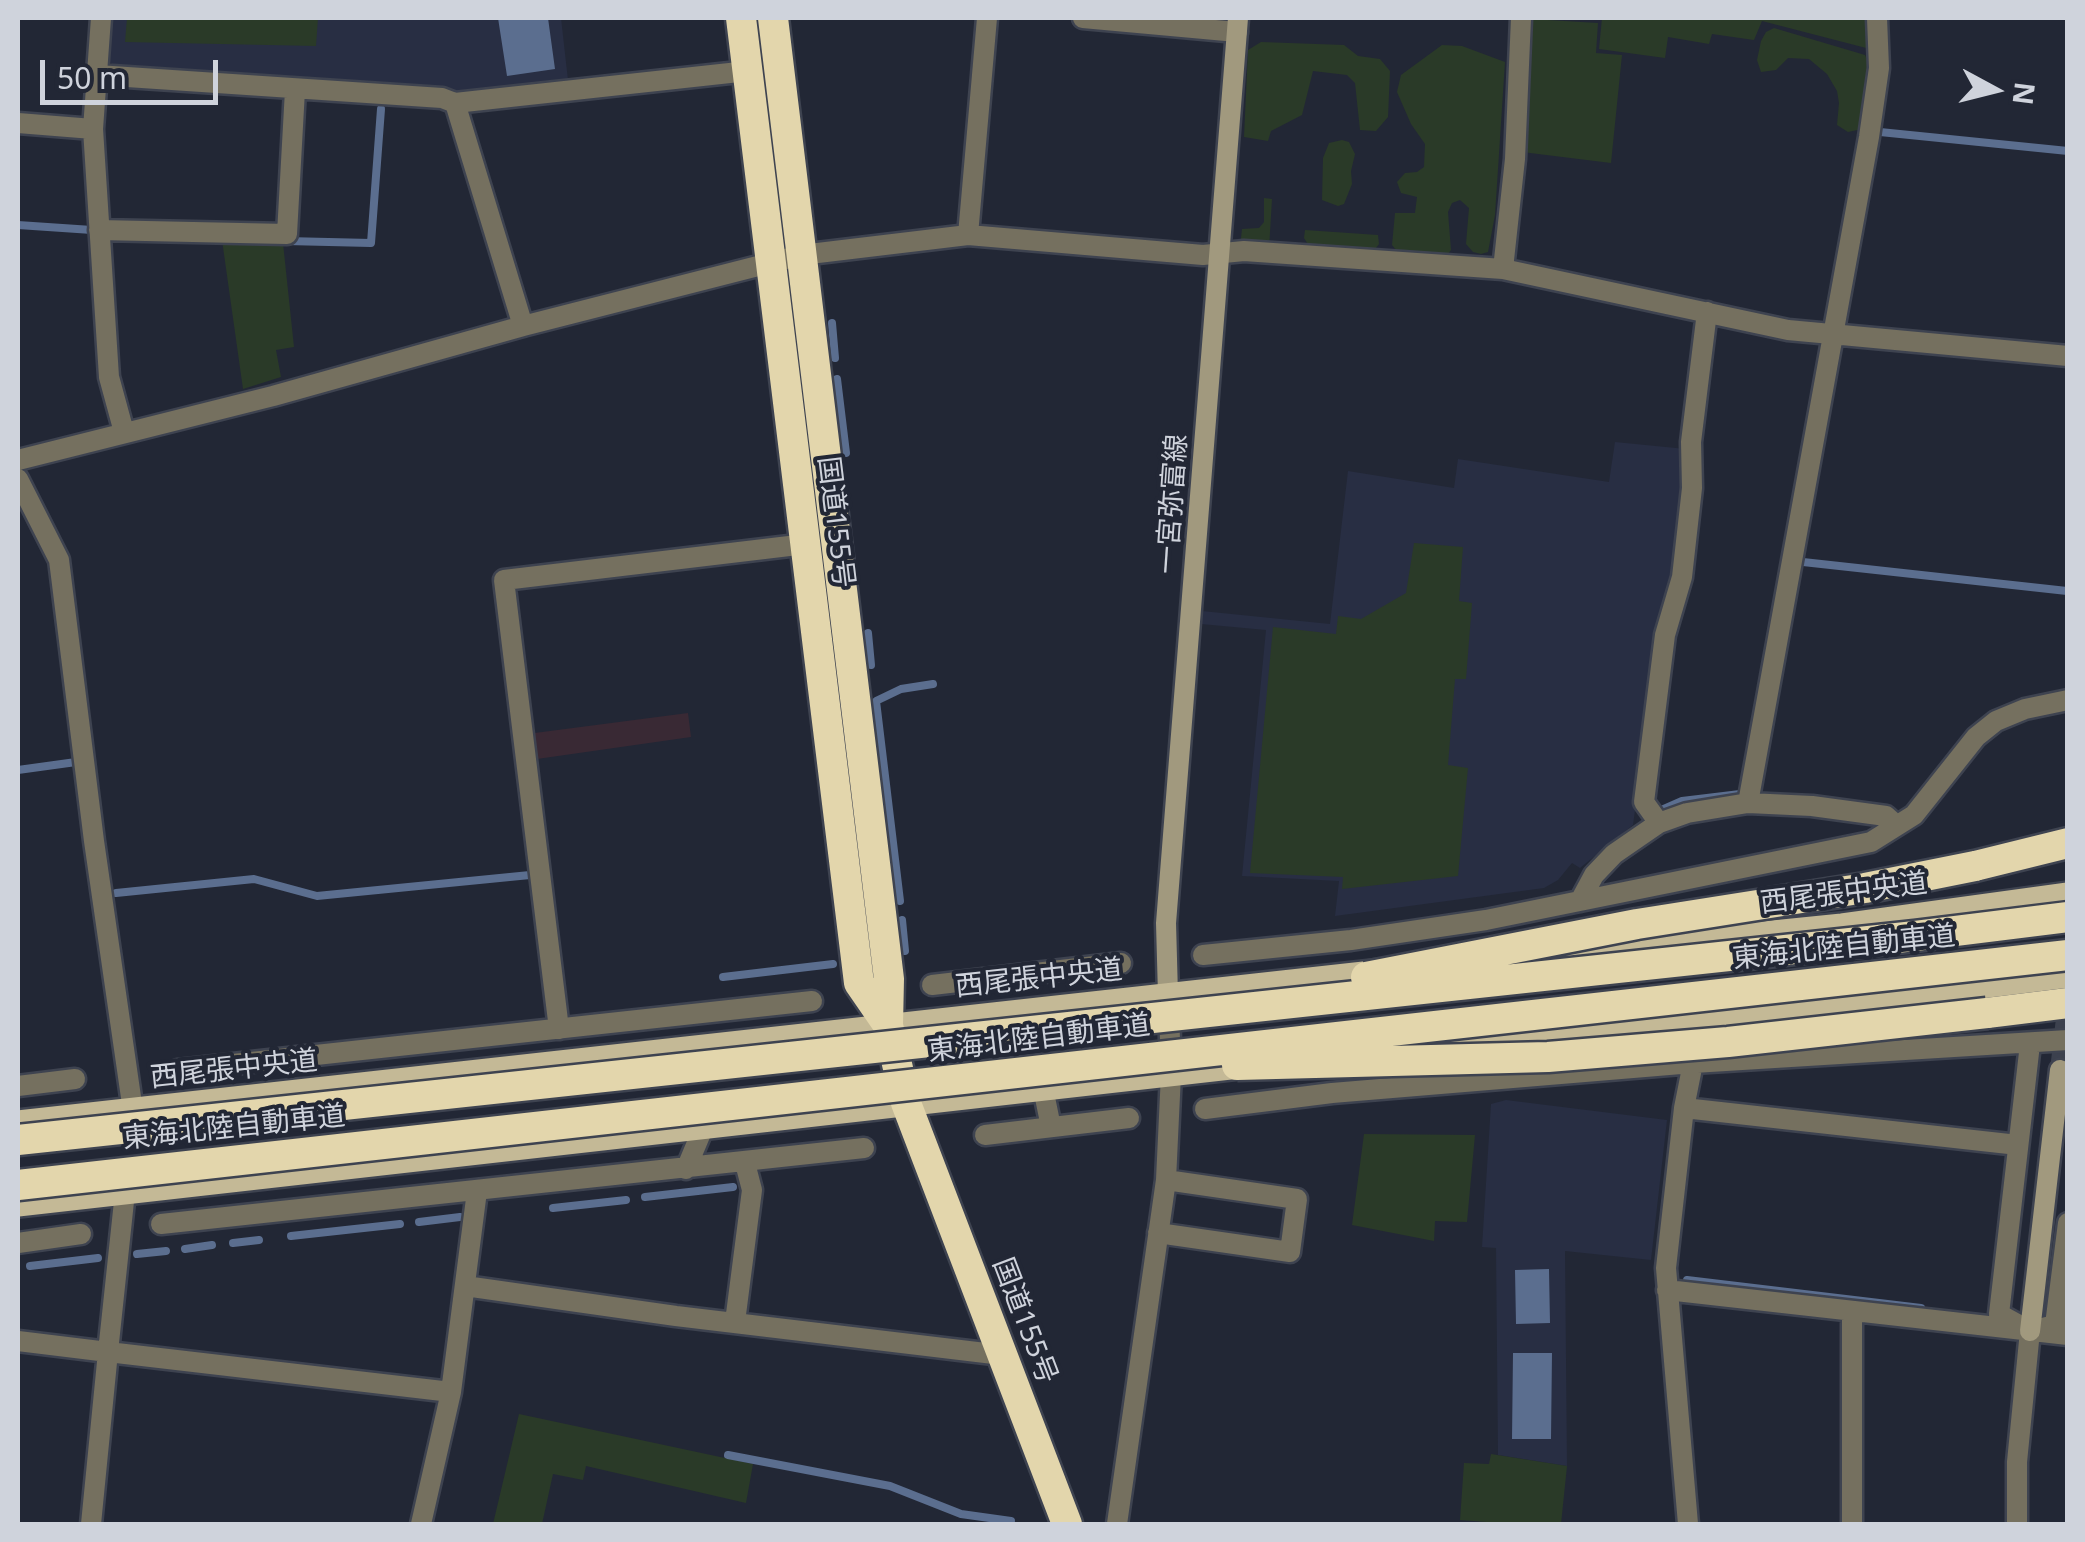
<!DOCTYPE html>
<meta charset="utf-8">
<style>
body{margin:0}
#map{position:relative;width:2085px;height:1542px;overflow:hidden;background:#222735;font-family:"Noto Sans",sans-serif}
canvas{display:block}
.frame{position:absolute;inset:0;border:20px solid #cfd3dc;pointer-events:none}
.north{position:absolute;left:1945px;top:40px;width:100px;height:100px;-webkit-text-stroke:8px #222735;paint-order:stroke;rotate:97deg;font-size:28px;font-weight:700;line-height:40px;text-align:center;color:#cfd3dc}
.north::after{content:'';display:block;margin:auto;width:35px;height:45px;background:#cfd3dc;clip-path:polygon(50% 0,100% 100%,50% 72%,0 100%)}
.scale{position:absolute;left:40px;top:60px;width:178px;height:45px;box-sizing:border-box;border:5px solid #cfd3dc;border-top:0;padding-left:12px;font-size:30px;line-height:35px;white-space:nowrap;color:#cfd3dc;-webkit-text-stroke:8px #222735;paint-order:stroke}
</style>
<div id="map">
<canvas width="2085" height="1542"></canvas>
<div class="frame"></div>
<div class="north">N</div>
<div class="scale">50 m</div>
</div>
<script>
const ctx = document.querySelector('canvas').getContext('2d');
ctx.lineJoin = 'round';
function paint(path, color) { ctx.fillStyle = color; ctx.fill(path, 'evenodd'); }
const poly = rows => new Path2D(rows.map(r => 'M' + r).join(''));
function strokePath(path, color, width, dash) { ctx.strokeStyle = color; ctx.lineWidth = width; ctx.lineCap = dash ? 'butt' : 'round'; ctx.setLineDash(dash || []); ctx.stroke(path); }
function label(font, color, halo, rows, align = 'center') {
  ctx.font = font + ' "Noto Sans","Noto Sans JP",sans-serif'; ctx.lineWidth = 8; ctx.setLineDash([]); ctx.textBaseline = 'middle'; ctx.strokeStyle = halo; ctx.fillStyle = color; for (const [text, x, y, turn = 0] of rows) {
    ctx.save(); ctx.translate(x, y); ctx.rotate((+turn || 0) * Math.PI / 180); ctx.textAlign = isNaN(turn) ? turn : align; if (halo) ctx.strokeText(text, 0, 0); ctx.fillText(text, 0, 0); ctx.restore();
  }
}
const industrial = poly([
 [688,713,691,737,530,760,527,734]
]);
const built = poly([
 [106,18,561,18,568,80,455,94,121,71,103,57],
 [1615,442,1686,449,1673,589,1660,626,1633,825,1580,868,1572,863,1558,880,1544,888,1335,916,1339,881,1242,876,1266,630,1201,624,1202,611,1330,624,1348,471,1454,488,1458,459,1609,482],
 [1506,1100,1667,1120,1651,1260,1565,1251,1567,1466,1498,1455,1496,1248,1482,1247,1491,1104]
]);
const green = poly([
 [127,18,318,18,316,46,125,42],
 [1602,18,1869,18,1870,49,1762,21,1754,40,1712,34,1709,44,1668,37,1665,58,1599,49],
 [1531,19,1598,23,1596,53,1622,55,1611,163,1522,152],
 [1774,28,1865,55,1870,66,1862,129,1848,132,1837,125,1839,103,1837,91,1827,74,1809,59,1788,58,1776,70,1761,72,1757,60,1761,41,1766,32],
 [1261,42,1344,45,1358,56,1380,59,1390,71,1388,117,1376,131,1360,130,1355,83,1347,75,1313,71,1302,115,1271,131,1268,141,1244,137,1248,50],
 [1442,45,1462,46,1505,62,1495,215,1488,252,1481,254,1473,252,1466,244,1469,208,1460,200,1452,203,1448,212,1451,250,1448,254,1396,250,1392,245,1395,213,1415,213,1417,197,1401,193,1397,182,1405,173,1417,172,1424,167,1425,144,1411,124,1397,92,1401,75],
 [1342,140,1349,142,1355,154,1351,171,1352,184,1344,204,1338,206,1322,200,1323,158,1329,143],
 [1264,198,1272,199,1269,249,1240,247,1242,229,1259,228,1264,222],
 [1305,230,1378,235,1379,244,1373,252,1309,246,1304,238],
 [222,240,283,243,294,347,276,350,281,377,243,389],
 [1414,543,1463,547,1459,601,1472,603,1466,679,1455,679,1448,765,1468,768,1458,876,1342,889,1343,877,1250,873,1273,627,1336,634,1338,616,1361,619,1406,593],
 [1364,1134,1475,1135,1467,1222,1435,1221,1434,1241,1352,1225],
 [519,1414,753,1464,746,1503,586,1466,583,1480,553,1474,542,1524,493,1524],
 [1491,1454,1567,1466,1561,1524,1486,1524,1486,1522,1460,1520,1464,1463,1489,1464]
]);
const water = poly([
 [498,18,548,18,555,69,507,76],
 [1549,1269,1550,1323,1516,1324,1515,1270],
 [1513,1353,1552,1353,1551,1439,1512,1439]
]);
const stream = poly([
 [1880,132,2068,151],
 [18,225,92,230],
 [286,241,371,243,381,109],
 [832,323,835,358],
 [837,379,846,453],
 [1803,562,2067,591],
 [868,633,871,665],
 [18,770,76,762],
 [1657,812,1682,801,1740,794],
 [116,893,254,879,317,896,530,875],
 [900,901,876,701,901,689,933,684],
 [902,920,905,951],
 [723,977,833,964],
 [645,1197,733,1187],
 [553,1208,626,1200],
 [419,1222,460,1217],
 [291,1236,400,1224],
 [233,1243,259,1240],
 [185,1249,212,1245],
 [137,1254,166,1251],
 [30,1266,98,1258],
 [1687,1280,1921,1308],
 [728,1455,890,1486,961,1514,1011,1521]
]);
const secondaryTunnel = poly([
 [2060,1070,2068,1001]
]);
const street = poly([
 [101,18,93,129,109,377,124,432],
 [1083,18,1237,32],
 [97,75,442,98,455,103,748,71],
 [455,103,523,326],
 [18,123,93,129],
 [99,230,287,234,295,90],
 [968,235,987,18],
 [1503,269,1515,159,1521,18],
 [18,460,273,396,523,326,801,255,968,235,1203,255,1244,251,1503,269,1788,330,2068,356],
 [18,479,59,560,94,841,133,1111],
 [1748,803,1869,137,1879,68,1877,18],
 [1659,823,1644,802,1665,635,1682,577,1692,488,1691,442,1707,312],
 [1580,901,1594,875,1614,854,1659,823,1687,813,1748,803,1812,806,1886,816,1896,825],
 [1203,955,1351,940,1486,920,1871,842,1914,815,1976,737,1996,721,2025,709,2068,700],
 [932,985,1121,963],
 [559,1029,504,580,806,544],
 [2030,1044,1999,1314,2030,1331,2055,1325,2068,1223],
 [178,1070,812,1001],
 [18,1086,75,1079],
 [1043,1088,1051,1127],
 [1684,1108,2018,1145],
 [1205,1109,1332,1093,1693,1063,2068,1040],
 [985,1135,1129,1118],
 [686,1169,704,1126],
 [161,1224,864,1148],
 [1158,1233,1290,1252,1297,1199,1166,1180],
 [18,1243,81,1234],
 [465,1286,676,1316,1002,1355],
 [1667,1290,2068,1335],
 [735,1322,752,1190,745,1163],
 [18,1341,108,1352,125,1192],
 [91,1524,108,1352,451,1392],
 [421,1524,451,1392,477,1191],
 [1117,1524,1166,1180,1171,1074,1169,1007],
 [1688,1524,1666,1268,1684,1108,1693,1063],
 [1852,1524,1852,1311],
 [2017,1524,2017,1462,2030,1331]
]);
const secondary = poly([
 [1168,995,1166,923,1238,18],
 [2030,1331,2060,1070]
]);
const primary = poly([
 [1526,958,1842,926,2068,895],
 [1392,1049,1843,1003,2068,975],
 [18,1123,1382,972],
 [18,1204,1257,1064]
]);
const highway = poly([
 [741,18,859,983,888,1025],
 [773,18,889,979,888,1025,906,1103,1067,1524],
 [1975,866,2068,843],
 [1987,1013,2068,1003]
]);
const highwayBridge = poly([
 [1366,977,1637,924,1865,888,1975,866],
 [1237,1065,1548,1057,1728,1042,1987,1013],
 [18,1140,1915,936,2068,917],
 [18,1185,2068,955]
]);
const streetNames = [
 ["一宮弥富線",1173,504,-86],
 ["国道155号",835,522,83],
 ["西尾張中央道",1844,894,-7],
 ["東海北陸自動車道",1844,948,-6],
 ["西尾張中央道",1039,979,-6],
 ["東海北陸自動車道",1039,1039,-7],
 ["西尾張中央道",234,1070,-6],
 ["東海北陸自動車道",234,1128,-6],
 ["国道155号",1024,1321,69]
];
paint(industrial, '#392934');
paint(built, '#282e43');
paint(green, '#2a3a28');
paint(water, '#5b6e8f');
strokePath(stream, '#5b6e8f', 8);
strokePath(secondaryTunnel, '#3c414e', 20, [20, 10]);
strokePath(street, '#3e4350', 25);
strokePath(secondary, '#3e4350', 25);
strokePath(primary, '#3e4350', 30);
strokePath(highway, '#3e4350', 35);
strokePath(street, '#75705f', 20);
strokePath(secondary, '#a1997e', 20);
strokePath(primary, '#c4b996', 25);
strokePath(highway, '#e3d6ac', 30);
strokePath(highwayBridge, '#3e4350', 35, []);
strokePath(highwayBridge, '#e3d6ac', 30);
label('28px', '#cfd3dc', '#222735', streetNames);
</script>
